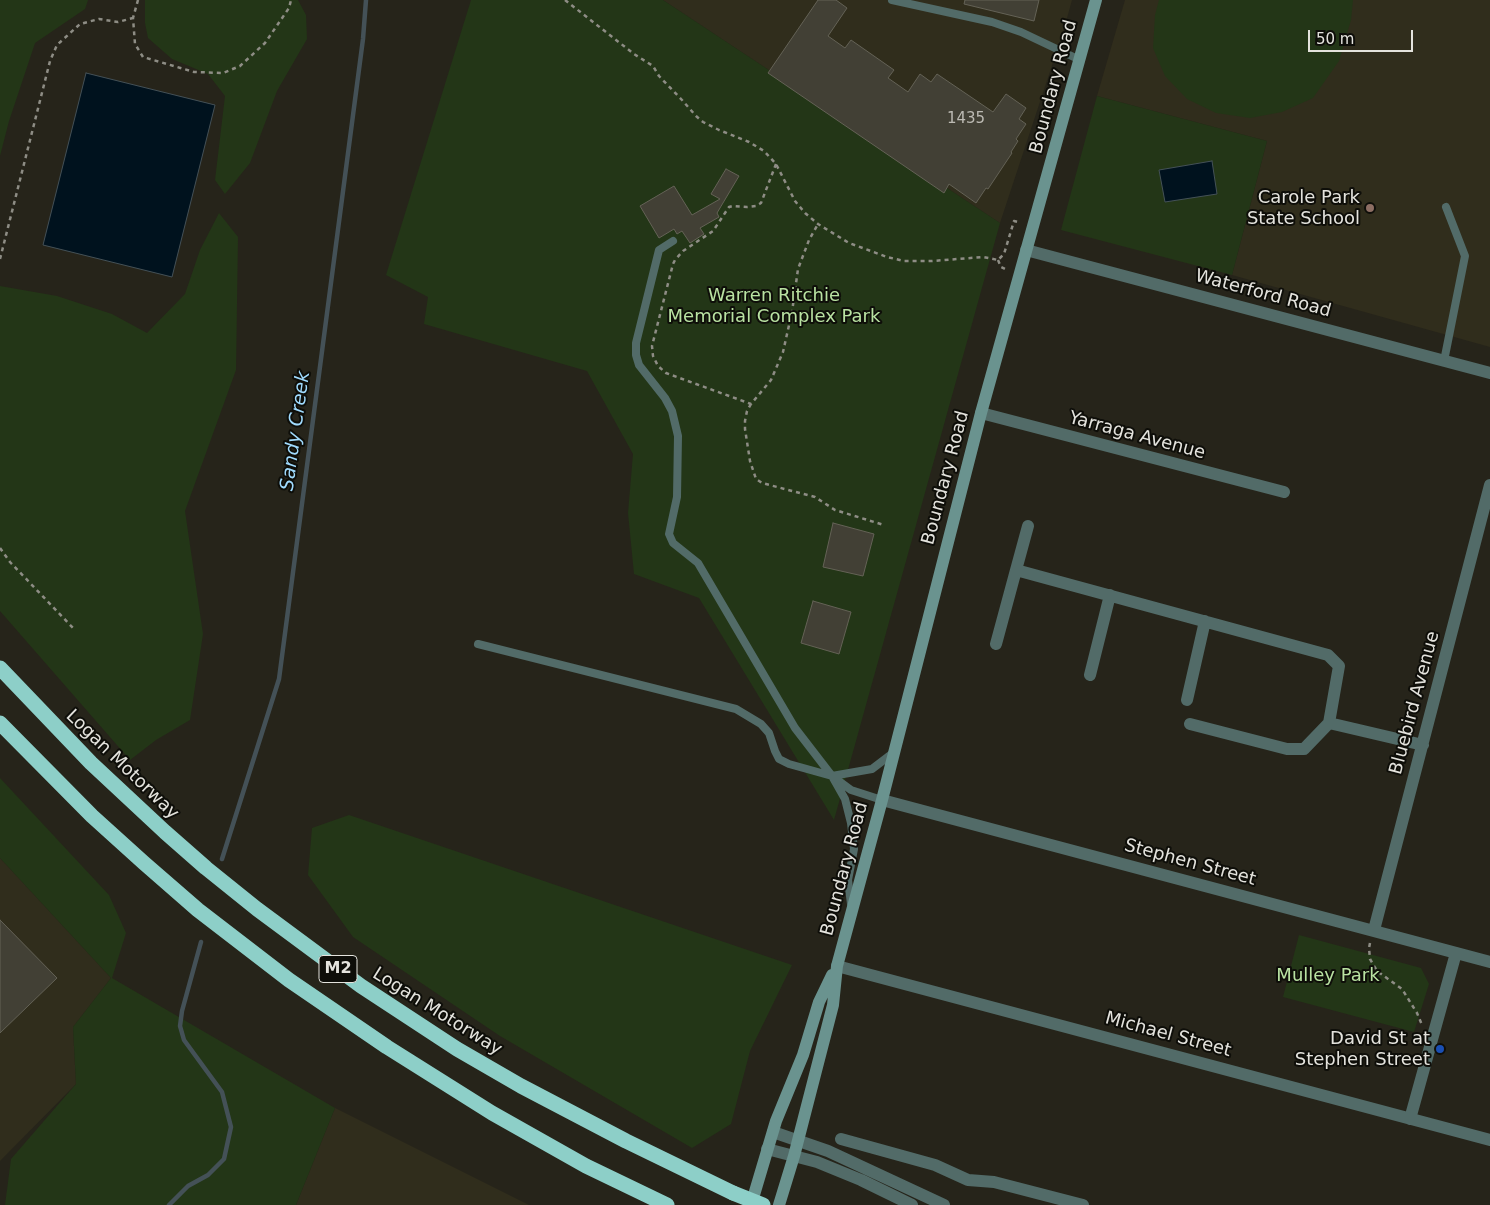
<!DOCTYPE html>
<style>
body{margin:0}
#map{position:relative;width:1490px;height:1205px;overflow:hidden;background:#26241a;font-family:"DejaVu Sans",sans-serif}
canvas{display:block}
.scale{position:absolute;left:1308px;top:30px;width:105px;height:22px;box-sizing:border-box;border:2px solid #e4e3dd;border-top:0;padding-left:6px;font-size:15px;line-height:18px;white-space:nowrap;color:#e4e3dd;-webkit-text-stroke:4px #0e0e09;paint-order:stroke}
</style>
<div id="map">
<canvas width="1490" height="1205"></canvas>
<div class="scale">50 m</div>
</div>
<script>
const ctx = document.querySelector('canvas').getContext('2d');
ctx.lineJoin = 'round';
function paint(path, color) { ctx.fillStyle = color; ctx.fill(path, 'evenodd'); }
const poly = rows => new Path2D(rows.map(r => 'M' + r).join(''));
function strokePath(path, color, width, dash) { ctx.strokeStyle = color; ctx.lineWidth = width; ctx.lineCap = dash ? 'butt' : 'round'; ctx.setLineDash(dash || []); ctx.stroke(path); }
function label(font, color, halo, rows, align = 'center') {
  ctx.font = font + ' "DejaVu Sans",sans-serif'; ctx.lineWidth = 4; ctx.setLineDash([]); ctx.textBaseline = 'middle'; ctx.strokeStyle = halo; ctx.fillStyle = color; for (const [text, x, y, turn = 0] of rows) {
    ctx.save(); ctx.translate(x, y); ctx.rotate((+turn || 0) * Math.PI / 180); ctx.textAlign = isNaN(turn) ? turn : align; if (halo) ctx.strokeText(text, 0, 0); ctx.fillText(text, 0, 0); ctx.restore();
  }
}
const built = poly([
 [663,0,1072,0,1064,29,1000,223],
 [1125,0,1490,0,1490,347,1232,275,1267,141,1097,96],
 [0,858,111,978,73,1027,76,1084,0,1161],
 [335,1108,529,1205,296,1205]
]);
const green = poly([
 [0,0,88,0,85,9,35,43,9,121,0,156],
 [145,0,298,0,306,15,307,39,277,91,250,163,225,194,215,180,225,96,208,74,172,59,148,38,145,23],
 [471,0,663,0,1000,223,834,820,699,598,634,574,628,513,633,454,587,371,424,324,428,297,386,275],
 [1159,0,1353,0,1351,20,1339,61,1313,98,1282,112,1250,118,1216,113,1187,99,1165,76,1153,48,1155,15],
 [1097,96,1267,141,1232,275,1061,230],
 [219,213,238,237,236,370,185,511,203,634,190,720,156,740,130,760,0,611,0,286,57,296,112,314,147,333,185,294,200,250],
 [0,778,109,895,126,933,112,978,335,1108,296,1205,5,1205,11,1159,76,1084,73,1027,111,978,0,858],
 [349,815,792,965,750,1051,731,1124,692,1148,500,1036,353,937,308,875,312,828],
 [1299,935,1421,968,1429,984,1414,1032,1283,997]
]);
const water = poly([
 [86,73,215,105,172,277,43,245,86,73],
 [1212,161,1217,194,1165,202,1159,170,1212,161]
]);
const stream = poly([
 [222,859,279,679,363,39,366,0],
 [169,1205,188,1186,208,1175,224,1159,231,1127,222,1092,184,1040,180,1026,182,1011,201,942]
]);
const building = poly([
 [818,0,836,0,847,8,828,36,845,48,851,40,894,70,888,78,908,92,920,74,931,82,937,74,993,112,1006,94,1026,108,1019,119,1026,124,1016,139,1018,141,1011,152,1012,153,988,189,986,188,976,203,949,184,944,193,768,73,818,0],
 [965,0,1039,0,1034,21,964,4,965,0],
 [726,169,739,176,717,213,719,217,700,228,704,234,690,243,682,231,677,234,674,229,659,238,640,206,674,186,692,215,720,199,711,194,726,169],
 [833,523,874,534,863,576,823,567,833,523],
 [813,601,851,612,839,654,801,643,813,601],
 [0,920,57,978,0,1033,0,920]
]);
const path = poly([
 [138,0,133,18,135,44,143,57,194,72,223,73,240,66,265,43,289,8,291,0],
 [565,0,634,54,653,66,659,76,682,100,696,116,703,122,719,130,749,142,764,151,776,164,795,201,805,213,818,224,849,243,887,257,904,261,932,261,983,257,998,260,1004,254,1014,221,1018,222],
 [776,164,761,203,756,206,747,207,733,206,729,207,713,231,683,251,675,260,673,264,652,346,653,356,658,366,666,373,751,404,771,380,783,352,792,312,798,269,809,240,818,224],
 [0,259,50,61,57,45,80,24,99,19,118,22,133,18],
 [998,260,1001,267,1005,269],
 [751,404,747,411,745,421,745,429,750,461,756,479,762,483,815,497,835,510,884,525],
 [0,548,10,562,74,629],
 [1370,943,1369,948,1370,959,1377,971,1402,989,1417,1013,1422,1025]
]);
const service = poly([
 [892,0,992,22,1021,32,1080,60],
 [673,241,659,250,636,343,636,355,639,365,665,398,672,411,678,436,677,497,669,534,673,543,698,563,795,728,832,776,845,799,851,823,854,849,848,880,851,904],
 [1444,361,1465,256,1446,207],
 [478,644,736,709,761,724,769,733,775,751,779,759,789,764,832,776,851,790,882,800],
 [832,776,872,769,893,753]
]);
const minor = poly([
 [981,413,1284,492],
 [1016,570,1028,526],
 [996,644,1016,570,1328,655,1339,666,1329,723,1423,745],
 [1090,675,1110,595],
 [1187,700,1205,621],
 [1190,724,1287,749,1304,749,1329,723],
 [882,800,1490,962],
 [1374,930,1490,485],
 [837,966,1490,1140],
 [1410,1119,1456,953],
 [773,1132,828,1151,944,1205],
 [841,1139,935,1165,968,1180,994,1182,1083,1205],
 [767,1149,817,1162,861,1180,912,1205]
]);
const tertiary = poly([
 [1026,250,1490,373]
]);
const secondary = poly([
 [751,1205,776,1121,803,1055,819,1002,832,975],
 [779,1205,794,1156,833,1005,837,966,882,800,981,413,1096,0]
]);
const motorway = poly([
 [0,668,91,763,165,832,206,868,257,909,361,986,457,1049,521,1086,626,1141,733,1193],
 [0,723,92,816,144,863,198,910,289,980,387,1047,492,1113,586,1166,667,1205]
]);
const motorwayBridge = poly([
 [733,1193,763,1205]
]);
const markers = [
 [1370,208,5,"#8d6e63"],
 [1440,1049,5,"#1a4fb4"]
];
const numberNames = [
 ["1435",966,119]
];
const shields = [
 [338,969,38]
];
const shieldNames = [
 ["M2",338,969]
];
const streetNames = [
 ["Boundary Road",1054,87,-75],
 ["Waterford Road",1263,294,15],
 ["Yarraga Avenue",1137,436,15],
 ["Boundary Road",946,478,-75],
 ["Bluebird Avenue",1415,703,-75],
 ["Logan Motorway",122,765,44],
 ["Stephen Street",1190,863,15],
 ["Boundary Road",845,869,-75],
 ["Logan Motorway",437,1012,32],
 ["Michael Street",1168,1035,15]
];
const poiNames = [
 ["Carole Park",1360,198],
 ["State School",1360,219],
 ["David St at",1430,1039],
 ["Stephen Street",1430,1060]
];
const parkNames = [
 ["Warren Ritchie",774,296],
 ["Memorial Complex Park",774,317],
 ["Mulley Park",1328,976]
];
const waterNames = [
 ["Sandy Creek",296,431,-82]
];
paint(built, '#302d1c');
paint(green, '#233617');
paint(water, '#00121e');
strokePath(water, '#445157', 1);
strokePath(stream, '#445157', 4.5);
paint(building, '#424035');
strokePath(building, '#646256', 1);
strokePath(path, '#8e8d85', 2.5, [4, 4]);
strokePath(service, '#526b68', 8);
strokePath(minor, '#526b68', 12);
strokePath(tertiary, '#526b68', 12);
strokePath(secondary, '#6a938f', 12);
strokePath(motorway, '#8dcfc8', 15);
strokePath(motorwayBridge, '#8dcfc8', 15);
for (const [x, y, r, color] of markers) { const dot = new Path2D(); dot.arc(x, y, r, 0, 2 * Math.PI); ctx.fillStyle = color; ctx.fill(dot); strokePath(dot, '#0e0e09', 2); }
label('15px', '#bcbab3', null, numberNames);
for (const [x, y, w] of shields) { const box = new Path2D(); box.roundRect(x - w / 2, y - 13.5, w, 27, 4); ctx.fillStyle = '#0e0e09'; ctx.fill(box); strokePath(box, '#e4e3dd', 1); }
label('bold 16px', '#e4e3dd', null, shieldNames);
label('18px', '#e4e3dd', '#0e0e09', streetNames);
label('18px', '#e4e3dd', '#0e0e09', poiNames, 'right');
label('18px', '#b9e2a2', '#0e0e09', parkNames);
label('italic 19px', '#a0dbfe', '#0e0e09', waterNames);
</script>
